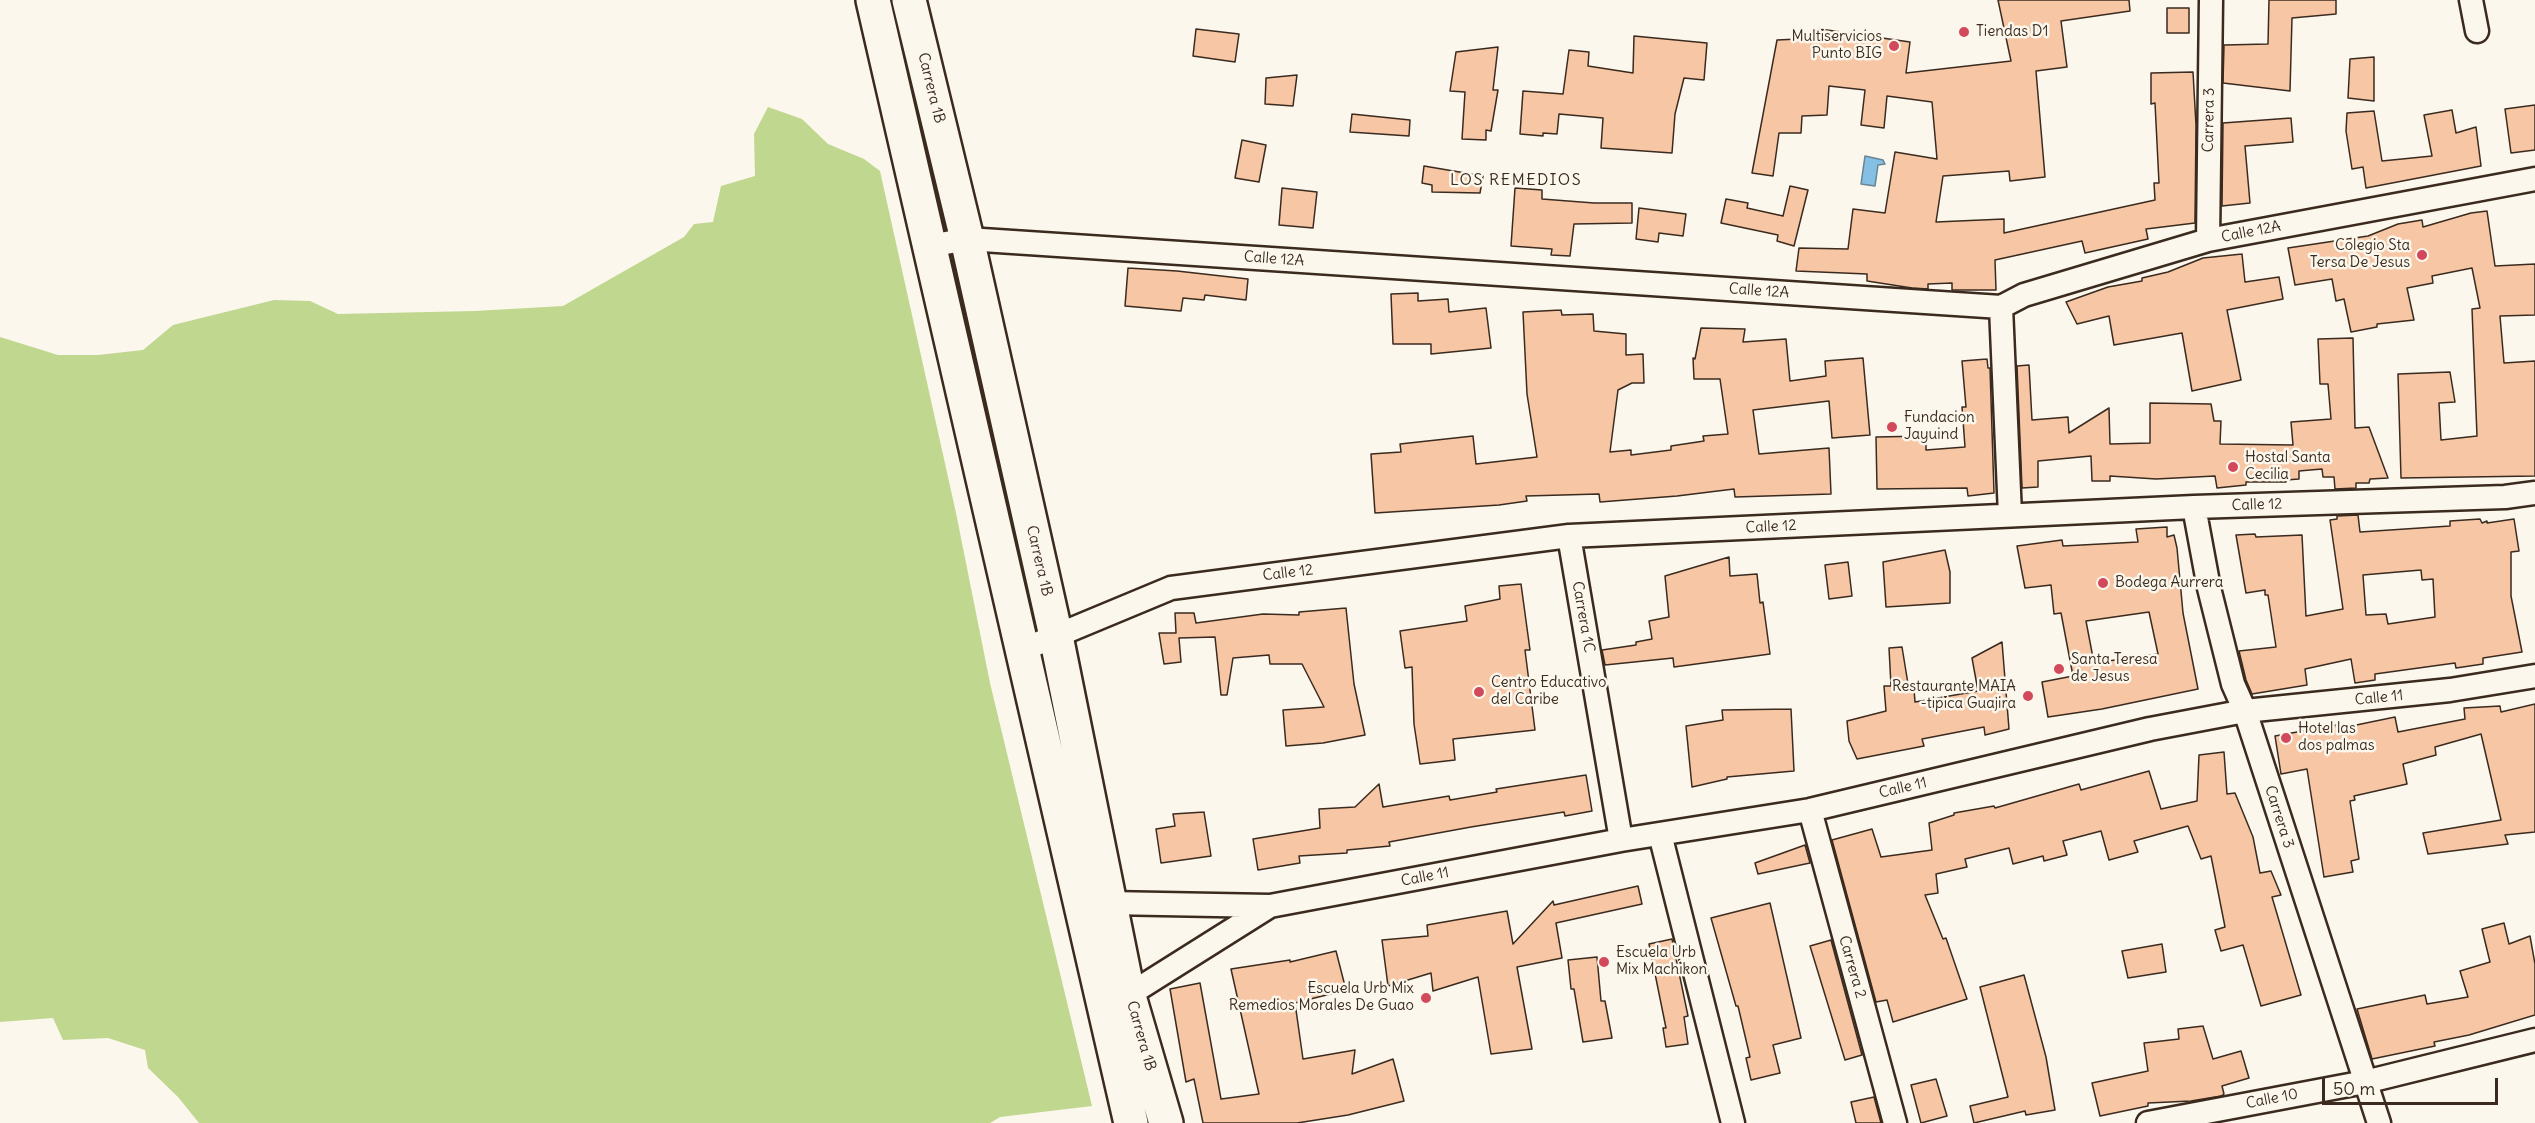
<!DOCTYPE html>
<style>
body{margin:0}
#map{position:relative;width:2535px;height:1123px;overflow:hidden;background:#fbf7ec;font-family:Delius,sans-serif}
canvas{display:block}
.scale{position:absolute;left:2322px;top:1078px;width:176px;height:27px;box-sizing:border-box;border:3px solid #3b2a1e;border-top:0;padding-left:8px;font-size:18px;line-height:21px;white-space:nowrap;color:#3b2a1e;-webkit-text-stroke:4px #fbf7ec;paint-order:stroke}
</style>
<div id="map">
<canvas width="2535" height="1123"></canvas>
<div class="scale">50 m</div>
</div>
<script>
const ctx = document.querySelector('canvas').getContext('2d');
ctx.lineJoin = 'round';
function paint(path, color) { ctx.fillStyle = color; ctx.fill(path, 'evenodd'); }
const poly = rows => new Path2D(rows.map(r => 'M' + r).join(''));
function strokePath(path, color, width, dash) { ctx.strokeStyle = color; ctx.lineWidth = width; ctx.lineCap = dash ? 'butt' : 'round'; ctx.setLineDash(dash || []); ctx.stroke(path); }
function label(font, color, halo, rows, align = 'center') {
  ctx.font = font + ' Delius,sans-serif'; ctx.lineWidth = 5; ctx.setLineDash([]); ctx.textBaseline = 'middle'; ctx.strokeStyle = halo; ctx.fillStyle = color; for (const [text, x, y, turn = 0] of rows) {
    ctx.save(); ctx.translate(x, y); ctx.rotate((+turn || 0) * Math.PI / 180); ctx.textAlign = isNaN(turn) ? turn : align; if (halo) ctx.strokeText(text, 0, 0); ctx.fillText(text, 0, 0); ctx.restore();
  }
}
const green = poly([
 [768,107,802,119,828,144,864,159,880,171,956,513,990,683,1092,1106,1000,1117,990,1123,199,1123,178,1097,148,1068,145,1050,108,1038,63,1040,53,1018,0,1022,0,337,58,355,98,355,143,350,173,325,274,300,310,301,338,314,475,311,563,306,684,237,694,224,713,222,721,186,755,176,754,134]
]);
const water = poly([
 [1865,156,1883,160,1885,164,1878,165,1875,186,1861,184,1865,156]
]);
const building = poly([
 [1998,0,2129,0,2130,11,2061,21,2067,67,2036,71,2045,177,2010,181,2009,171,1943,176,1936,222,2004,219,2004,233,2155,200,2154,183,2159,183,2155,103,2151,104,2151,73,2193,72,2196,125,2195,223,2146,229,2148,239,2085,253,2082,241,1995,260,1996,290,1952,290,1952,283,1928,284,1928,289,1912,288,1867,281,1867,274,1796,271,1799,248,1848,249,1853,209,1885,213,1895,152,1937,159,1932,102,1887,96,1884,128,1861,125,1865,90,1829,86,1827,115,1802,116,1801,133,1779,133,1773,176,1752,173,1777,40,1820,38,1820,29,1910,42,1906,73,2011,61,1998,0],
 [2269,0,2336,0,2336,14,2292,18,2290,91,2223,83,2224,45,2268,44,2269,0],
 [2167,8,2189,8,2189,33,2167,33,2167,8],
 [1196,29,1239,34,1235,62,1193,56,1196,29],
 [1634,36,1707,43,1704,80,1684,78,1675,114,1672,153,1601,148,1603,118,1559,114,1557,134,1543,133,1543,136,1520,134,1523,91,1563,94,1569,50,1589,52,1588,66,1633,73,1634,36],
 [1498,47,1493,90,1498,90,1491,131,1486,130,1486,140,1462,139,1465,92,1450,91,1456,52,1498,47],
 [2374,57,2374,101,2348,98,2350,59,2374,57],
 [1297,75,1293,106,1265,104,1266,78,1297,75],
 [2535,105,2535,150,2511,153,2505,109,2535,105],
 [2452,110,2456,133,2476,127,2481,166,2366,188,2363,167,2352,169,2346,131,2347,113,2374,111,2382,161,2432,156,2424,115,2452,110],
 [1352,114,1410,120,1409,136,1350,132,1352,114],
 [2291,118,2293,142,2245,146,2250,203,2222,206,2223,123,2291,118],
 [1242,140,1266,145,1259,182,1235,178,1242,140],
 [1424,166,1483,176,1480,193,1432,192,1432,185,1422,183,1424,166],
 [1790,186,1808,190,1794,246,1777,241,1778,235,1721,223,1726,199,1748,203,1747,208,1783,216,1790,186],
 [1282,188,1317,192,1313,228,1279,225,1282,188],
 [1515,188,1542,190,1542,199,1594,203,1632,203,1632,223,1574,224,1570,256,1551,255,1552,249,1511,246,1515,188],
 [1639,208,1686,214,1683,236,1659,233,1658,242,1636,239,1639,208],
 [2487,211,2495,266,2535,264,2535,315,2500,316,2504,363,2535,361,2535,476,2401,478,2398,374,2450,372,2455,402,2439,403,2441,440,2477,436,2472,309,2480,308,2472,268,2432,276,2433,283,2407,288,2414,320,2377,324,2377,327,2351,332,2344,299,2336,301,2332,279,2295,285,2288,248,2368,236,2398,224,2422,220,2423,227,2471,213,2487,211],
 [2242,254,2245,282,2279,277,2283,299,2227,310,2241,380,2192,391,2182,333,2114,345,2109,316,2077,324,2066,302,2108,287,2142,281,2142,278,2168,272,2203,258,2242,254],
 [1128,268,1177,271,1248,279,1246,300,1205,295,1204,300,1183,298,1181,311,1125,306,1128,268],
 [1418,293,1418,301,1448,299,1449,312,1486,308,1491,348,1431,354,1431,344,1393,344,1391,294,1418,293],
 [1561,310,1562,315,1593,314,1594,331,1626,334,1626,355,1643,354,1644,383,1632,383,1618,390,1610,452,1631,450,1631,455,1671,450,1671,446,1704,441,1703,436,1728,434,1720,379,1694,379,1693,358,1695,359,1701,328,1745,329,1743,342,1786,339,1790,381,1826,376,1825,361,1863,358,1870,435,1832,438,1829,401,1753,410,1759,454,1829,448,1831,494,1735,497,1734,489,1677,496,1600,502,1599,494,1526,496,1527,501,1499,505,1375,513,1371,454,1401,452,1400,444,1473,436,1476,464,1537,457,1527,394,1523,312,1561,310],
 [2353,338,2355,428,2369,427,2388,478,2370,479,2369,483,2356,483,2356,488,2335,489,2334,477,2323,477,2322,469,2299,471,2299,479,2286,480,2286,482,2246,482,2246,485,2217,488,2215,476,2156,479,2110,476,2110,481,2092,481,2091,456,2038,461,2038,487,2022,488,2017,366,2029,365,2032,420,2068,417,2069,433,2109,408,2110,444,2150,443,2150,403,2211,404,2214,421,2221,421,2220,444,2293,445,2291,422,2331,419,2328,384,2320,384,2318,339,2353,338],
 [1987,359,1988,368,1990,368,1994,493,1968,496,1967,488,1877,489,1876,437,1926,436,1926,450,1965,447,1962,407,1966,407,1962,361,1987,359],
 [2358,515,2360,532,2450,526,2450,521,2480,519,2482,523,2487,521,2487,523,2514,519,2519,551,2511,552,2511,596,2522,652,2483,658,2483,664,2456,668,2455,663,2375,674,2375,680,2355,683,2351,659,2305,669,2307,685,2252,694,2246,680,2239,651,2276,647,2268,595,2265,595,2265,590,2246,593,2236,535,2255,534,2256,537,2302,535,2306,616,2343,609,2330,520,2337,519,2337,516,2358,515],
 [2421,570,2422,580,2433,579,2435,617,2388,624,2386,614,2366,615,2363,575,2421,570],
 [2167,527,2167,537,2174,535,2177,548,2183,613,2198,689,2102,709,2048,717,2042,682,2073,676,2061,613,2054,614,2051,585,2025,588,2017,546,2062,540,2063,546,2138,542,2136,529,2167,527],
 [2149,612,2158,654,2094,663,2086,621,2149,612],
 [1945,550,1950,572,1950,603,1886,607,1883,562,1945,550],
 [1729,557,1730,576,1757,574,1760,603,1763,602,1770,654,1674,667,1673,658,1605,665,1602,650,1636,645,1636,642,1652,639,1649,621,1669,617,1665,576,1729,557],
 [1848,562,1852,596,1829,599,1825,565,1848,562],
 [1521,584,1530,650,1525,650,1535,730,1453,739,1455,760,1420,764,1414,724,1412,667,1405,668,1400,631,1467,621,1465,606,1500,599,1499,586,1521,584],
 [1346,608,1354,684,1365,735,1323,743,1286,746,1283,710,1324,707,1302,664,1270,664,1269,655,1233,658,1227,695,1221,695,1215,637,1179,638,1181,662,1164,664,1159,633,1176,633,1175,613,1194,613,1196,623,1263,614,1299,615,1299,612,1346,608],
 [2002,642,2009,729,1985,735,1984,727,1922,739,1924,746,1857,759,1849,741,1847,721,1886,711,1884,686,1891,686,1889,648,1902,647,1909,690,1914,689,1915,702,1978,691,1972,658,2002,642],
 [2535,704,2535,832,2505,835,2508,844,2428,854,2423,833,2501,820,2481,734,2435,747,2436,755,2403,764,2407,784,2354,796,2355,800,2350,801,2359,859,2351,861,2353,872,2324,877,2307,769,2281,774,2275,736,2336,725,2337,729,2395,717,2398,732,2465,719,2464,708,2500,706,2501,712,2535,704],
 [1791,709,1794,771,1727,777,1727,779,1692,787,1686,726,1723,720,1722,710,1791,709],
 [2224,752,2227,794,2235,793,2253,837,2260,873,2271,871,2281,895,2272,897,2301,995,2261,1006,2243,945,2221,951,2215,930,2225,927,2211,856,2201,859,2188,826,2134,841,2138,852,2109,860,2101,831,2063,841,2067,855,2044,861,2043,856,2013,864,2009,848,1965,859,1967,867,1936,874,1938,893,1925,895,1943,939,1946,938,1967,999,1893,1022,1887,1000,1876,1002,1832,840,1872,829,1881,857,1932,850,1929,823,1954,815,1954,813,1994,806,1995,808,2079,784,2081,790,2149,771,2161,809,2197,801,2199,755,2224,752],
 [1586,775,1592,811,1565,816,1564,812,1471,827,1389,842,1390,846,1347,850,1347,853,1299,856,1300,863,1258,870,1253,839,1320,828,1319,809,1355,807,1379,784,1383,807,1449,796,1450,800,1497,792,1496,789,1586,775],
 [1204,812,1211,856,1161,863,1156,829,1175,826,1173,814,1204,812],
 [1805,845,1810,863,1758,874,1755,863,1805,845],
 [1638,886,1642,904,1556,923,1562,958,1517,967,1532,1049,1491,1054,1478,977,1433,991,1431,973,1388,986,1382,940,1428,936,1427,925,1507,911,1513,944,1553,901,1554,905,1638,886],
 [1770,903,1801,1038,1773,1045,1780,1073,1751,1080,1746,1058,1750,1057,1738,1006,1736,1006,1711,918,1770,903],
 [2504,923,2509,944,2530,936,2535,964,2535,1015,2469,1035,2434,1042,2435,1046,2372,1059,2357,1009,2425,995,2427,1004,2468,997,2460,971,2490,962,2482,929,2504,923],
 [1672,939,1688,1016,1684,1017,1688,1044,1666,1047,1663,1028,1666,1028,1649,944,1672,939],
 [1831,940,1862,1055,1845,1060,1810,946,1831,940],
 [2162,944,2166,972,2128,978,2122,951,2162,944],
 [1336,951,1346,990,1295,1003,1303,1059,1355,1050,1352,1074,1393,1059,1404,1101,1348,1115,1297,1123,1203,1123,1194,1079,1186,1082,1170,989,1200,983,1221,1099,1259,1094,1231,969,1290,960,1290,962,1336,951],
 [1597,957,1601,1001,1605,1001,1612,1038,1583,1042,1574,989,1571,989,1568,960,1597,957],
 [2024,975,2046,1057,2055,1110,2026,1115,2025,1111,1974,1123,1970,1106,2008,1097,1980,987,2024,975],
 [2203,1026,2213,1059,2241,1051,2249,1078,2222,1086,2224,1094,2221,1096,2191,1101,2148,1103,2148,1106,2100,1116,2092,1083,2148,1071,2144,1043,2179,1039,2178,1029,2203,1026],
 [1936,1079,1947,1116,1921,1123,1911,1085,1936,1079],
 [1874,1097,1881,1123,1856,1123,1851,1102,1874,1097]
]);
const street = poly([
 [2471,0,2477,31],
 [2208,240,2211,0],
 [930,246,967,239,2001,307,2024,295,2208,240,2535,179],
 [2001,307,2010,515],
 [2194,507,2209,588,2233,684,2245,711,2379,1123],
 [1569,536,1621,840],
 [1022,650,1171,588,1569,536,2194,507,2505,497,2535,493],
 [1810,810,1895,1123],
 [1660,834,1733,1123],
 [1098,906,1108,903,1270,906,1621,840,1810,810,2150,729,2245,711,2450,690,2535,676],
 [1119,1001,1270,906],
 [2148,1123,2365,1082,2535,1040]
]);
const secondary = poly([
 [873,0,1131,1123],
 [909,0,967,239,1056,636,1128,993,1166,1123]
]);
const markers = [
 [1964,32,6,"#d1495b"],
 [1894,46,6,"#d1495b"],
 [2422,255,6,"#d1495b"],
 [1892,427,6,"#d1495b"],
 [2233,467,6,"#d1495b"],
 [2103,583,6,"#d1495b"],
 [2059,669,6,"#d1495b"],
 [1479,692,6,"#d1495b"],
 [2028,696,6,"#d1495b"],
 [2286,738,6,"#d1495b"],
 [1604,962,6,"#d1495b"],
 [1426,998,6,"#d1495b"]
];
const poiNames = [
 ["Tiendas D1",1976,32],
 ["Multiservicios",1882,37,"right"],
 ["Punto BIG",1882,54,"right"],
 ["Colegio Sta",2410,246,"right"],
 ["Tersa De Jesus",2410,263,"right"],
 ["Fundacion",1904,418],
 ["Jayuind",1904,435],
 ["Hostal Santa",2245,458],
 ["Cecilia",2245,475],
 ["Bodega Aurrera",2115,583],
 ["Santa Teresa",2071,660],
 ["de Jesus",2071,677],
 ["Centro Educativo",1491,683],
 ["del Caribe",1491,700],
 ["Restaurante MAIA",2016,687,"right"],
 ["-tipica Guajira",2016,704,"right"],
 ["Hotel las",2298,729],
 ["dos palmas",2298,746],
 ["Escuela Urb",1616,953],
 ["Mix Machikon",1616,970],
 ["Escuela Urb Mix",1414,989,"right"],
 ["Remedios Morales De Guao",1414,1006,"right"]
];
const streetNames = [
 ["Carrera 1B",931,88,76],
 ["Carrera 3",2209,120,-89],
 ["Calle 12A",2251,232,-11],
 ["Calle 12A",1274,259,4],
 ["Calle 12A",1759,291,4],
 ["Calle 12",2257,505,-2],
 ["Calle 12",1771,527,-3],
 ["Carrera 1B",1039,561,77],
 ["Calle 12",1288,573,-7],
 ["Carrera 1C",1583,617,80],
 ["Calle 11",2379,698,-6],
 ["Calle 11",1903,788,-13],
 ["Carrera 3",2279,817,72],
 ["Calle 11",1425,877,-11],
 ["Carrera 2",1852,967,74],
 ["Carrera 1B",1141,1036,74],
 ["Calle 10",2272,1099,-11]
];
const neighbourhoodNames = [
 ["LOS REMEDIOS",1516,180]
];
paint(green, '#bfd78e');
paint(water, '#85c0e4');
strokePath(water, '#678495', 1.5);
paint(building, '#f6c6a5');
strokePath(building, '#3b2a1e', 1.5);
strokePath(street, '#3b2a1e', 27);
strokePath(secondary, '#3b2a1e', 38);
strokePath(street, '#fbf7ec', 22);
strokePath(secondary, '#fbf7ec', 33);
for (const [x, y, r, color] of markers) { const dot = new Path2D(); dot.arc(x, y, r, 0, 2 * Math.PI); ctx.fillStyle = color; ctx.fill(dot); strokePath(dot, '#fbf7ec', 2); }
label('15px', '#3b2a1e', '#fbf7ec', poiNames, 'left');
label('15px', '#3b2a1e', '#fbf7ec', streetNames);
ctx.letterSpacing = '1.5px';
label('16px', '#3b2a1e', '#fbf7ec', neighbourhoodNames);
ctx.letterSpacing = '0px';
</script>
